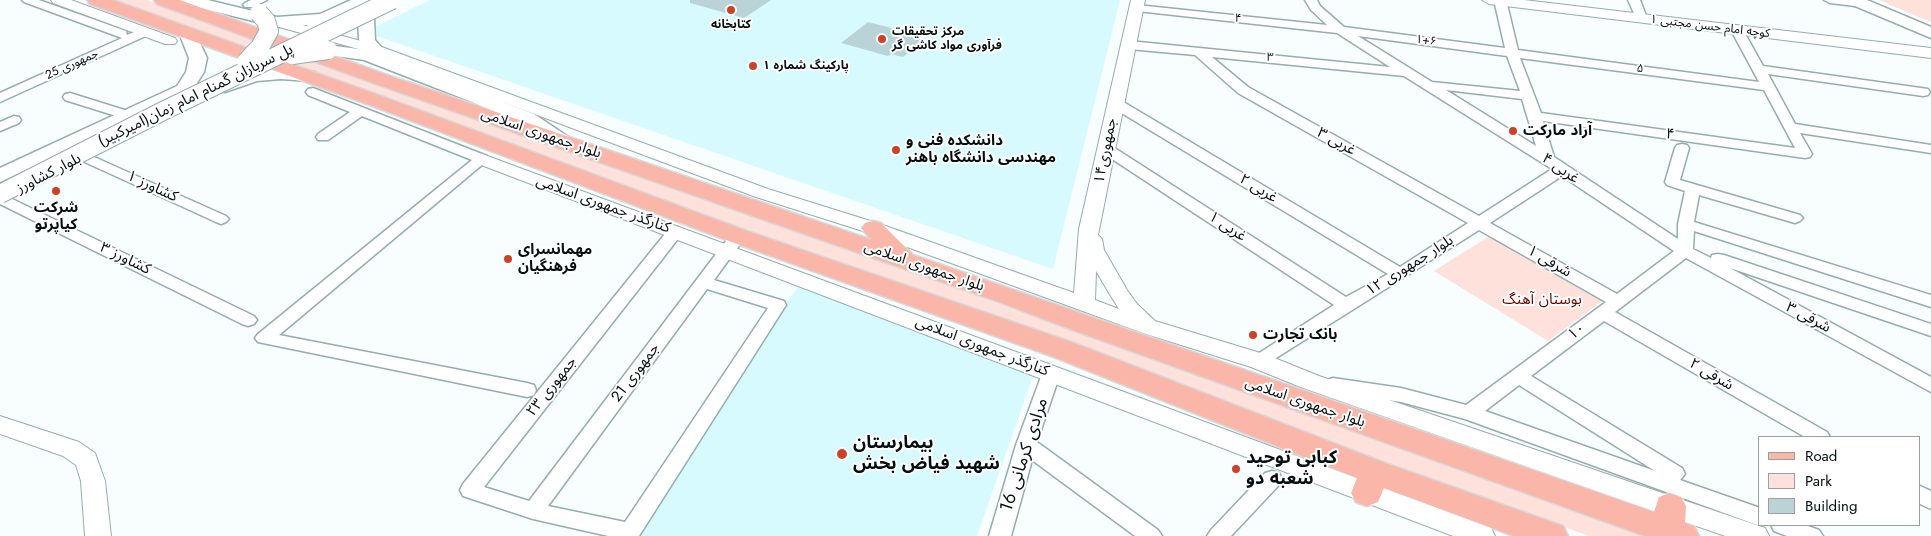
<!DOCTYPE html>
<meta charset="utf-8">
<style>
body{margin:0}
#map{position:relative;width:1931px;height:536px;overflow:hidden;background:#f8fdfd;font-family:Jost,sans-serif}
canvas{display:block}
.legend{position:absolute;left:1758px;top:436px;width:162px;height:90px;box-sizing:border-box;background:#fff;border:1px solid #9b9f9f;margin:0;padding:6px 9px;list-style:none;font-size:15px;color:#050e0f}
.legend li{display:flex;align-items:center;gap:10px;height:25px}
.legend b{width:25px;border:1px solid #9b9f9f}
</style>
<div id="map">
<canvas width="1931" height="536"></canvas>
<ul class="legend">
<li><b style="height:6px;background:#fab6a9"></b>Road</li>
<li><b style="height:14px;background:#fde1da"></b>Park</li>
<li><b style="height:14px;background:#b9d3d6"></b>Building</li>
</ul>
</div>
<script>
const ctx = document.querySelector('canvas').getContext('2d');
ctx.lineJoin = 'round';
function paint(path, color) { ctx.fillStyle = color; ctx.fill(path, 'evenodd'); }
const poly = rows => new Path2D(rows.map(r => 'M' + r).join(''));
function strokePath(path, color, width, dash) { ctx.strokeStyle = color; ctx.lineWidth = width; ctx.lineCap = dash ? 'butt' : 'round'; ctx.setLineDash(dash || []); ctx.stroke(path); }
function label(font, color, halo, rows, align = 'center') {
  ctx.font = font + ' Jost,"Noto Sans Arabic",sans-serif'; ctx.lineWidth = 4; ctx.setLineDash([]); ctx.textBaseline = 'middle'; ctx.strokeStyle = halo; ctx.fillStyle = color; for (const [text, x, y, turn = 0] of rows) {
    ctx.save(); ctx.translate(x, y); ctx.rotate((+turn || 0) * Math.PI / 180); ctx.textAlign = isNaN(turn) ? turn : align; if (halo) ctx.strokeText(text, 0, 0); ctx.fillText(text, 0, 0); ctx.restore();
  }
}
const built = poly([
 [430,0,1120,0,1053,269,365,32],
 [800,284,1034,373,977,536,621,536]
]);
const green = poly([
 [114,0,147,0,1650,536,1589,536],
 [1879,0,1931,0,1931,22,1921,18],
 [1491,235,1605,299,1548,341,1434,271]
]);
const building = poly([
 [690,0,771,0,744,18,690,3],
 [868,22,915,34,911,37,923,40,903,57,891,54,888,56,841,43]
]);
const minor = poly([
 [22,0,39,0,126,31,127,35,144,28,150,32,148,35,0,102,0,93,122,38,24,2,22,0],
 [251,0,267,0,253,7,245,7,243,5,245,3,251,0],
 [1305,0,1317,0,1320,6,1344,27,1505,48,1494,0,1506,0,1518,50,1759,82,1731,30,1737,26,1743,30,1763,66,1928,89,1930,92,1928,95,1923,96,1768,74,1795,124,1931,145,1931,153,1800,133,1812,154,1810,157,1805,158,1543,121,1554,157,1678,239,1678,224,1685,191,1667,185,1665,182,1675,148,1677,145,1682,144,1687,145,1689,148,1680,180,1800,215,1803,218,1800,221,1795,223,1699,195,1694,222,1931,295,1931,307,1694,231,1693,249,1711,258,1712,255,1718,254,1724,255,1931,324,1931,336,1730,268,1931,377,1931,392,1686,258,1615,312,1827,432,1830,437,1805,437,1604,321,1531,376,1682,468,1685,474,1680,480,1760,508,1760,525,1762,525,1760,526,1465,419,1401,402,1327,390,1324,385,1327,380,1333,378,1401,388,1466,405,1606,302,1479,230,1265,365,1259,367,1253,365,1250,361,1253,357,1334,305,1103,153,1101,150,1103,147,1113,147,1346,297,1388,274,1110,106,1108,103,1110,100,1120,100,1400,267,1468,223,1238,93,1195,55,1129,49,1123,45,1129,41,1390,67,1337,33,1137,11,1131,8,1137,5,1327,25,1311,10,1305,0],
 [1358,36,1507,56,1520,91,1432,82,1358,36],
 [1212,57,1404,76,1552,169,1479,216,1248,87,1212,57],
 [1520,58,1764,90,1795,148,1541,113,1520,58],
 [1446,90,1522,99,1536,146,1446,90],
 [1562,176,1674,251,1617,294,1490,223,1562,176],
 [1519,385,1655,471,1485,411,1519,385],
 [1628,0,1640,0,1647,18,1645,20,1637,20,1628,0],
 [1824,0,1858,0,1867,2,1869,4,1863,7,1830,3,1824,0],
 [313,88,487,156,489,159,279,335,527,383,534,385,536,390,534,395,527,397,258,342,255,338,258,334,472,160,362,116,328,140,318,140,316,137,318,134,350,112,308,95,306,92,308,89,313,88],
 [70,93,134,113,136,116,129,120,65,100,63,97,65,94,70,93],
 [14,116,19,117,21,120,19,123,0,131,0,122,14,116],
 [83,152,226,216,229,219,226,222,221,224,216,222,78,159,76,156,78,153,83,152],
 [0,195,6,196,254,316,257,320,254,324,248,326,242,324,0,204,0,195],
 [675,227,681,229,683,232,681,235,484,487,529,501,732,233,744,233,746,236,714,280,784,301,786,305,639,536,608,536,533,519,463,496,460,490,463,484,669,229,675,227],
 [707,289,768,308,625,522,548,506,707,289],
 [1051,367,1057,369,1060,374,1037,442,1158,530,1162,536,1135,536,1032,460,1011,536,989,536,1016,445,1042,374,1045,369,1051,367],
 [1272,471,1279,473,1282,479,1279,485,1231,536,1207,536,1211,530,1265,473,1272,471],
 [1920,486,1931,491,1931,509,1920,504,1920,486],
 [1771,525,1805,525,1819,530,1823,536,1787,536,1774,531,1771,525]
]);
const tertiary = poly([
 [51,0,71,0,175,38,177,41,175,44,165,44,53,3,51,0],
 [1131,0,1145,0,1098,235,1102,239,1104,250,1127,290,1137,304,1155,321,1267,355,1319,376,1765,528,1769,536,1725,536,1303,388,1251,367,1143,333,866,232,756,197,369,52,272,25,270,22,272,19,277,18,379,46,768,189,880,224,1074,293,1079,229,1131,0],
 [1096,271,1109,293,1119,309,1095,300,1096,271],
 [1482,0,1524,0,1931,48,1931,58,1489,4,1482,0],
 [482,154,1491,528,1495,536,1453,536,476,163,473,159,476,155,482,154],
 [0,416,79,442,95,453,105,481,111,536,85,536,81,481,76,465,63,456,0,434,0,416]
]);
const secondary = poly([
 [166,0,208,0,277,17,320,14,351,0,372,0,370,3,329,22,323,26,321,31,315,33,309,31,307,25,277,27,201,8,172,8,166,6,164,3,166,0],
 [1846,0,1867,0,1931,27,1931,38,1848,3,1846,0],
 [366,12,372,14,374,17,375,40,383,49,378,53,534,114,570,138,573,142,570,146,563,148,556,146,520,122,472,102,364,60,322,54,319,50,322,46,328,45,366,50,359,40,358,17,360,14,366,12],
 [187,28,193,29,195,33,207,58,204,72,190,94,0,182,0,168,177,86,186,72,189,58,179,33,181,29,187,28],
 [281,69,309,71,315,72,318,76,315,80,309,81,281,79,257,81,225,92,219,91,216,87,219,83,237,75,257,71,281,69]
]);
const primary = poly([
 [87,0,113,0,381,96,747,231,1074,343,1385,463,1563,526,1568,536,1514,536,1384,488,1378,502,1367,506,1356,502,1351,493,1357,478,1054,357,729,241,367,104,90,4,87,0],
 [154,0,180,0,387,75,872,240,861,228,865,223,873,221,881,223,913,255,1654,512,1659,497,1670,493,1681,497,1686,506,1685,523,1694,526,1699,536,1645,536,1070,329,999,302,373,83,157,4,154,0]
]);
const secondaryBridge = poly([
 [292,55,328,50],
 [246,62,260,47,269,31,266,21,259,13],
 [0,194,163,111,392,0]
]);
const markers = [
 [731,10,5,"#cd4227"],
 [882,39,5,"#cd4227"],
 [753,66,5,"#cd4227"],
 [1513,131,5,"#cd4227"],
 [896,150,5,"#cd4227"],
 [56,191,5,"#cd4227"],
 [508,259,5,"#cd4227"],
 [1253,335,5,"#cd4227"],
 [842,454,6,"#cd4227"],
 [1236,469,5,"#cd4227"]
];
const farStreetnames = [
 ["۴",1238,19,6],
 ["کوچه امام حسن مجتبی ۱",1710,27,7],
 ["۱+۶",1426,41,7],
 ["۳",1270,58,6],
 ["جمهوری 25",72,65,-24],
 ["۵",1640,69,8]
];
const farPoinames = [
 ["کتابخانه",731,25,"center"],
 ["مرکز تحقیقات",892,32],
 ["فرآوری مواد کاشی گر",892,46],
 ["پارکینگ شماره ۱",763,66]
];
const streetNames = [
 ["پل سربازان گمنام امام زمان(امیرکبیر)",196,96,-26],
 ["بلوار جمهوری اسلامی",541,134,19],
 ["۴",1670,135,8],
 ["۳ غربی",1336,142,29],
 ["جمهوری۱۴",1106,151,-79],
 ["۴ غربی",1560,169,34],
 ["بلوار کشاورز",49,174,-27],
 ["کشاورز ۱",152,187,25],
 ["۲ غربی",1258,189,31],
 ["کنارگذر جمهوری اسلامی",603,205,20],
 ["۱ غربی",1227,227,33],
 ["کشاورز ۳",125,259,26],
 ["شرقی ۱",1549,262,30],
 ["بلوار جمهوری ۱۲",1410,266,-32],
 ["بلوار جمهوری اسلامی",924,267,19],
 ["۳ شرقی",1808,318,28],
 ["۱۰",1577,332,-37],
 ["کنارگذر جمهوری اسلامی",982,347,21],
 ["جمهوری 21",636,373,-53],
 ["۲ شرقی",1711,375,30],
 ["۲۳ جمهوری",552,387,-52],
 ["بلوار جمهوری اسلامی",1305,403,19]
];
const poiNames = [
 ["آراد مارکت",1523,131],
 ["دانشکده فنی و",906,141],
 ["مهندسی دانشگاه باهنر",906,158],
 ["شرکت",56,208,"center"],
 ["کیاپرتو",56,225,"center"],
 ["مهمانسرای",518,250],
 ["فرهنگیان",518,267],
 ["بانک تجارت",1263,335]
];
const parkNames = [
 ["بوستان آهنگ",1542,300]
];
const nearPoinames = [
 ["بیمارستان",853,444],
 ["شهید فیاض بخش",853,465],
 ["کبابی توحید",1246,459],
 ["شعبه دو",1246,480]
];
const nearStreetnames = [
 ["مرادی کرمانی 16",1025,455,-72]
];
paint(built, '#d6fafe');
paint(green, '#fde1da');
paint(building, '#b9d3d6');
strokePath(minor, '#94adb0', 3);
strokePath(tertiary, '#94adb0', 2);
strokePath(secondary, '#94adb0', 3);
strokePath(primary, '#d7d8d9', 3);
paint(minor, '#fff');
paint(tertiary, '#fff');
paint(secondary, '#fff');
paint(primary, '#fab6a9');
strokePath(secondaryBridge, '#94adb0', 20, []);
strokePath(secondaryBridge, '#fff', 18);
for (const [x, y, r, color] of markers) { const dot = new Path2D(); dot.arc(x, y, r, 0, 2 * Math.PI); ctx.fillStyle = color; ctx.fill(dot); strokePath(dot, '#fff', 2); }
label('12px', '#050e0f', '#fff', farStreetnames);
label('bold 12px', '#050e0f', '#fff', farPoinames, 'left');
label('15px', '#050e0f', '#fff', streetNames);
label('bold 15px', '#050e0f', '#fff', poiNames, 'left');
label('15px', '#600800', '#fff', parkNames);
label('bold 18px', '#050e0f', '#fff', nearPoinames, 'left');
label('18px', '#050e0f', '#fff', nearStreetnames);
</script>
